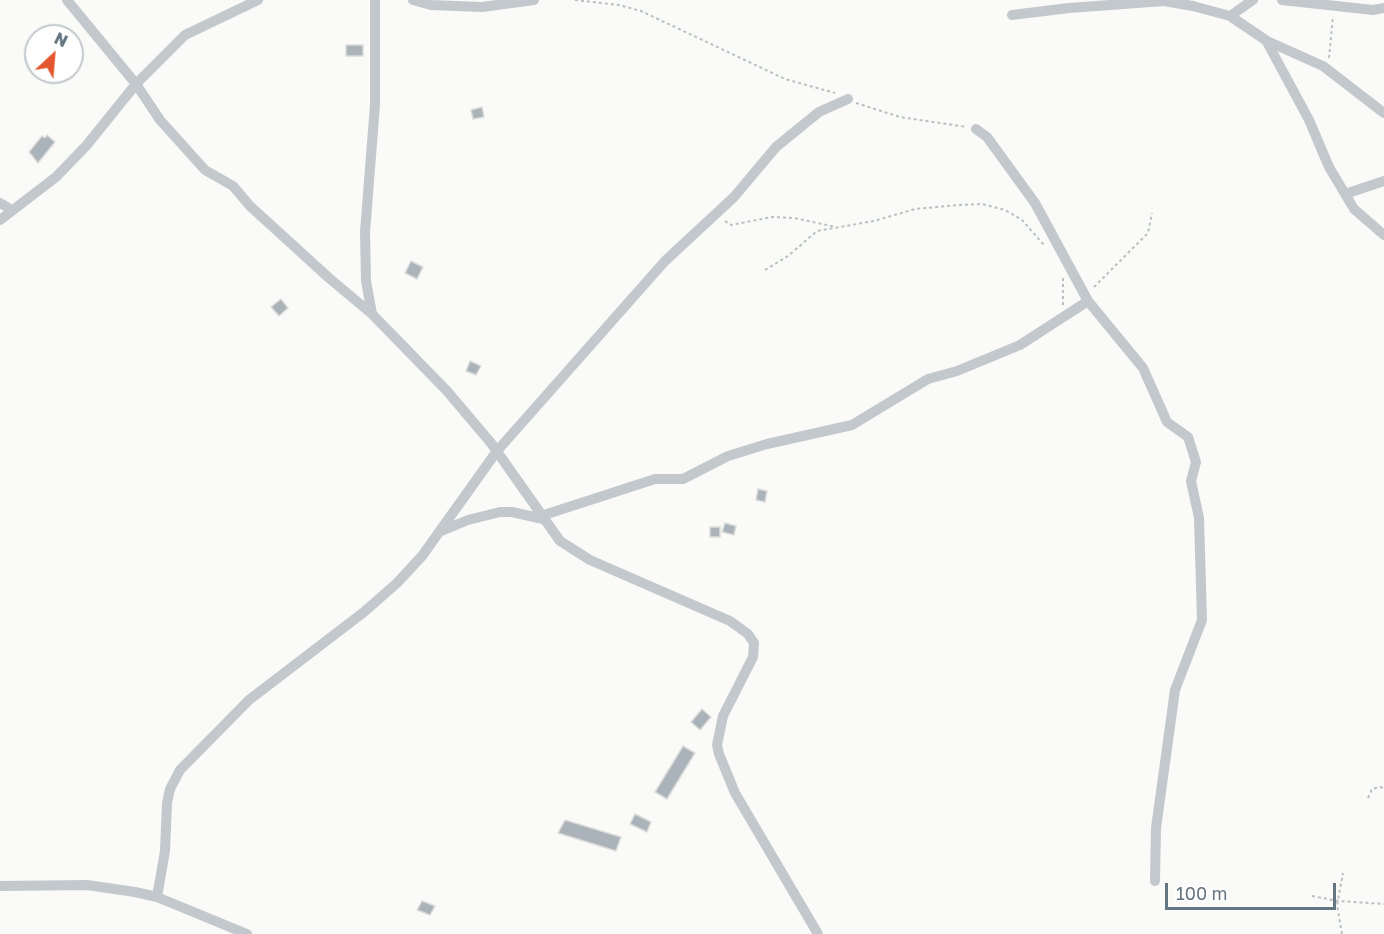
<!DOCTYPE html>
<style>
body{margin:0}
#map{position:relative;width:1384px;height:934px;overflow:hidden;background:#fafaf8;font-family:"Golos Text",sans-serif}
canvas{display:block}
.north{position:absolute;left:24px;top:24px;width:60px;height:60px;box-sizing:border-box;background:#fff;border:2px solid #c1c8cd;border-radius:50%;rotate:26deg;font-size:16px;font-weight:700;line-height:24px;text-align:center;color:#657683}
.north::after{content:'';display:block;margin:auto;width:21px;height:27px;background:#e4572e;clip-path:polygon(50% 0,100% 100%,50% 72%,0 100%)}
.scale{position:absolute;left:1165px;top:883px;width:171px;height:27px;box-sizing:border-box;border:3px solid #657683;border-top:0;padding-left:8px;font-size:18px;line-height:21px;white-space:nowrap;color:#657683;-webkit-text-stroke:4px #fff;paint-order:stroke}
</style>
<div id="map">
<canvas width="1384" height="934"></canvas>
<div class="north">N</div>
<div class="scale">100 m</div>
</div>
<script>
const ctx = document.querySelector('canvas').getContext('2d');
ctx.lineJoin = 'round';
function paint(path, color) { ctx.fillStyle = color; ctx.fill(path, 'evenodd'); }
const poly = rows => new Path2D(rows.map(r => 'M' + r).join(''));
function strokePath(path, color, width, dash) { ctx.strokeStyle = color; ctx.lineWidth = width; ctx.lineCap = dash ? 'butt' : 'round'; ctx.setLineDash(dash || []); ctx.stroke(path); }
const building = poly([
 [346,45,363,45,363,56,346,56,346,45],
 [482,107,484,117,473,119,471,110,482,107],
 [47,135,55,142,38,163,29,152,42,136,45,138,47,135],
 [411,261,423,267,417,279,405,273,411,261],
 [281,299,288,308,279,316,271,307,281,299],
 [470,361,481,366,476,375,466,371,470,361],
 [758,489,767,491,765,502,756,500,758,489],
 [725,523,736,526,734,535,722,532,725,523],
 [710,527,720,527,720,537,710,537,710,527],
 [702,709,711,717,700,730,691,722,702,709],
 [683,746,695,753,667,799,655,792,683,746],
 [635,814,651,822,647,832,630,824,635,814],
 [565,820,621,837,616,851,558,833,565,820],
 [422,901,435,906,430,915,417,910,422,901]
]);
const path = poly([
 [575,0,619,5,641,11,785,79,835,93],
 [1329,58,1333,16],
 [856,103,900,117,967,127],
 [725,221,731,225,772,217,794,218,836,227],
 [765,270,788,256,817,231,874,221,915,209,958,205,982,204,1005,210,1022,220,1044,245],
 [1063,278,1063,305],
 [1094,287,1148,233,1152,213],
 [1368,798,1372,789,1380,787,1384,788],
 [1312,896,1338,901,1384,904],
 [1342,934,1337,905,1343,873]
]);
const minor = poly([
 [258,0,185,35,136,84,160,120,205,170,233,186,250,206,329,278,372,314,447,391,491,443,560,541,590,560,730,621,748,634,754,643,753,657,723,716,717,745,719,754,735,793,818,934],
 [413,0,431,5,482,7,534,0],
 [1282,0,1373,10,1384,8],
 [1012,15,1069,8,1164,1,1193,6,1230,16,1267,41,1323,66,1384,113],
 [1230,16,1253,0],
 [1267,42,1309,120,1329,167,1354,209,1384,235],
 [1345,194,1384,181],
 [0,203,12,210],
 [0,220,56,177,86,146,136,84,67,0],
 [1088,301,1143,368,1167,422,1188,437,1196,462,1191,481,1199,518,1202,620,1175,690,1156,828,1155,881],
 [372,314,366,281,365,232,375,105,375,0],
 [541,516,655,479,683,479,728,456,767,444,852,425,928,379,957,371,1020,345,1088,301,1035,203,987,137,976,129],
 [439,532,468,520,500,512,512,512,543,519],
 [0,886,87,885,135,892,157,897,247,934],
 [157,897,165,851,167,803,170,789,180,770,249,700,364,612,397,583,422,556,497,451,665,261,734,197,776,147,819,112,848,99]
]);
paint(building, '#aab3b9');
strokePath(building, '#dcdcda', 1.5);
strokePath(path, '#bbbfc2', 2, [3, 3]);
strokePath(minor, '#c3c8cc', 10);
</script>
